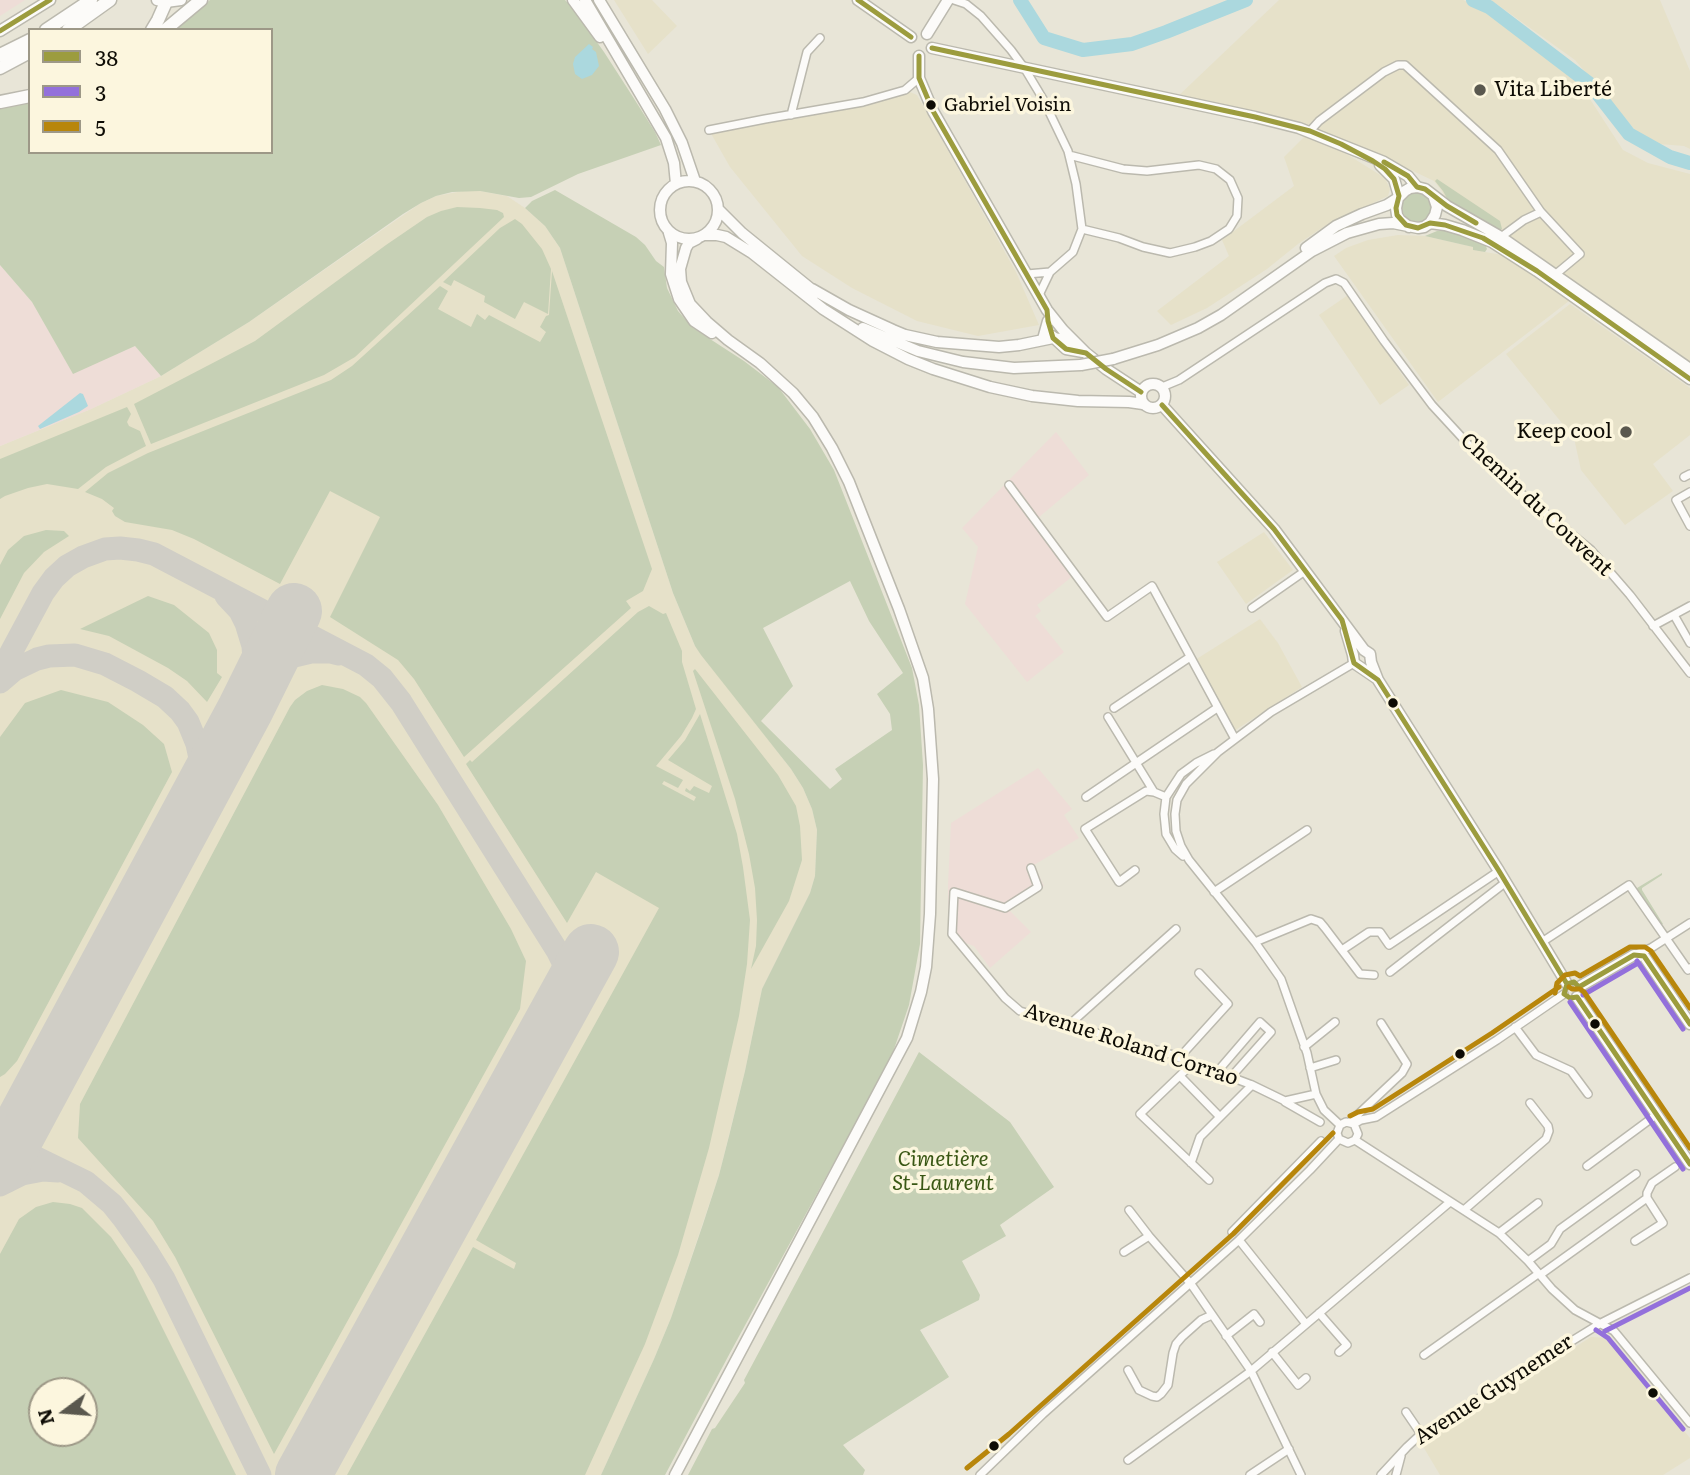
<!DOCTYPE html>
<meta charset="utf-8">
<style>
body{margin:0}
#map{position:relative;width:1690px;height:1475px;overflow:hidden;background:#e8e5d7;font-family:Literata,serif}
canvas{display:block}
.legend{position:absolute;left:28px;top:28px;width:245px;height:126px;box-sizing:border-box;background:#fcf6de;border:2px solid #9d9887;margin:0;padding:9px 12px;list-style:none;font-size:21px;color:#0e0c05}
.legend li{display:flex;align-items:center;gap:14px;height:35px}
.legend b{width:35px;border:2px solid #9d9887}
.north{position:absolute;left:28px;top:1377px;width:70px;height:70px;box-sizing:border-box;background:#fcf6de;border:2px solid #9d9887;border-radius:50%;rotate:254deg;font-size:19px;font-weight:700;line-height:28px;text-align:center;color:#0e0c05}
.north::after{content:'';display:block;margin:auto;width:24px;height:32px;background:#5a584e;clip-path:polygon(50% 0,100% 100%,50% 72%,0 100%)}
</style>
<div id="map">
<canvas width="1690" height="1475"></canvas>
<ul class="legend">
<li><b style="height:9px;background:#9c9c3e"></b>38</li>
<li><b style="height:9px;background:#9370db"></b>3</li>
<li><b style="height:9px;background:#b8860b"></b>5</li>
</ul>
<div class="north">N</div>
</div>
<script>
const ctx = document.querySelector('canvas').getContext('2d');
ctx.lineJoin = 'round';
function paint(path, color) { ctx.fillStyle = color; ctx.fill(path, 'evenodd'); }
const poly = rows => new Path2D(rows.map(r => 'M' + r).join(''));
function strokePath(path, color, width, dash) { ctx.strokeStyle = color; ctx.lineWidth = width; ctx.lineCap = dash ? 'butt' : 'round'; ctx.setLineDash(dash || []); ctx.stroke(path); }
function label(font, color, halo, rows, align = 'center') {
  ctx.font = font + ' Literata,serif'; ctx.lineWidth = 7; ctx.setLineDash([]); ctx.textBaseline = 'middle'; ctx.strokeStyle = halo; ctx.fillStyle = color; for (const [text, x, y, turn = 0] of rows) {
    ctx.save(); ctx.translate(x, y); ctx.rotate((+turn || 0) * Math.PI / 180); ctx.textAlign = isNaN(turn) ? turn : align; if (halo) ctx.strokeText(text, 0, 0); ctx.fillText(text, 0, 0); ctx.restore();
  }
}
const built = poly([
 [614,0,652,0,677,26,648,54],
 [1279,0,1463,0,1488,11,1573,73,1623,150,1648,163,1690,174,1690,363,1447,202,1442,191,1434,181,1411,170,1316,135,1385,178,1390,189,1388,196,1325,226,1298,244,1267,269,1207,308,1171,325,1157,311,1229,256,1222,240,1294,186,1284,157,1309,132,1174,100],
 [1491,0,1660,0,1690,71,1690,149,1684,146,1659,144,1642,138,1575,60],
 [905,90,917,95,1016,272,1039,325,978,336,917,321,852,288,802,256,730,167,709,130,831,109],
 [463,191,480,191,507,196,525,208,545,226,560,248,673,593,695,646,791,769,803,788,812,809,817,830,815,876,810,893,762,989,745,1071,719,1175,671,1318,654,1359,601,1475,0,1475,0,446,91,409,161,376,249,322,421,203,436,196],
 [42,1391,84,1391,84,1433,42,1433],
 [1398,235,1425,236,1474,247,1474,250,1502,255,1569,301,1438,402,1334,256,1346,248,1368,240],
 [1348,295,1409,385,1380,405,1319,315],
 [1570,304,1690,388,1690,435,1653,464,1673,491,1625,525,1581,470,1574,438,1506,354],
 [1264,532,1293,570,1246,604,1217,562],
 [1260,619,1278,643,1302,687,1234,731,1195,660],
 [1591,1337,1608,1338,1690,1438,1690,1458,1663,1475,1440,1475,1421,1443]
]);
const industrial = poly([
 [0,0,25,0,0,16],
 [0,265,32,302,73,373,135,346,161,376,91,409,0,446],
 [1056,432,1089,475,1032,523,1074,575,1037,605,1041,611,1035,616,1064,652,1027,682,965,604,978,547,962,528],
 [1038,768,1072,809,1064,815,1079,838,1034,865,1044,886,1008,909,1031,932,990,968,974,946,949,937,948,885,951,823]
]);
const green = poly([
 [210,0,565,0,571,6,604,52,633,97,655,132,661,145,578,174,531,197,519,198,480,191,452,192,436,196,421,203,403,214,249,322,161,376,135,346,73,374,32,302,0,265,0,109,30,103,30,152,271,152,271,30,174,30],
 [1437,179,1500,221,1502,229,1498,229,1449,202,1443,191,1435,181],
 [555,190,636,237,645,245,656,261,664,267,667,288,678,311,693,328,744,361,778,387,810,429,834,470,912,668,919,705,923,765,920,944,909,1005,891,1058,731,1351,665,1475,601,1475,654,1359,671,1318,703,1224,719,1175,729,1136,745,1071,762,989,810,893,815,876,817,830,812,809,803,788,791,769,701,655,695,646,673,593,560,248,545,226,525,208,532,201],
 [850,581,869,621,903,673,877,694,890,714,892,730,835,769,842,779,830,789,761,721,793,686,763,628],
 '1402 207a15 15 0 1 1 30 0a15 15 0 1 1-30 0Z',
 [457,207,480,208,497,210,503,213,504,217,355,357,324,375,151,444,134,404,255,341,386,245,427,217,441,211],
 [515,219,522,224,542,249,551,269,548,314,524,302,515,319,484,302,485,296,454,280,451,286,443,282,500,228],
 [1437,231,1447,231,1468,237,1485,244,1487,249,1485,252,1473,250,1473,247,1425,236],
 [552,271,652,569,643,591,626,601,631,608,464,757,414,679,398,660,330,617,380,517,330,491,280,584,194,539,172,530,125,522,115,516,112,511,114,508,102,499,85,492,108,473,148,453,331,380,352,366,440,286,448,291,438,309,471,327,477,314,485,320,489,315,540,342,546,332,540,327,546,316,549,315],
 [127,407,131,414,127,422,129,426,140,431,146,446,106,467,78,489,47,484,28,488,5,496,0,499,0,459],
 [46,530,64,531,69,536,44,552,24,573,0,619,0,565,8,550,24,536],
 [148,596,174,605,209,633,217,650,217,673,222,677,207,702,187,681,168,668,109,636,80,629],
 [649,606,663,614,666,613,682,651,682,662,696,709,692,718,681,736,656,766,683,780,678,788,664,781,662,784,694,801,696,797,685,791,686,788,690,791,694,786,709,793,712,786,668,760,685,740,700,714,737,834,743,867,750,920,747,964,739,1016,709,1148,678,1255,645,1344,585,1475,347,1475,473,1247,514,1269,516,1263,476,1240,659,908,596,872,567,923,466,764,470,760,472,762,638,612],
 [695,669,778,775,796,806,800,826,802,860,789,901,751,969,756,946,757,920,755,888,749,854,735,799,693,671],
 [322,685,343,689,360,697,366,703,438,805,511,929,526,961,520,1009,274,1454,175,1257,153,1221,78,1138,80,1104,290,707,295,700,307,691],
 [61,690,108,702,143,725,164,744,172,772,17,1061,5,1074,0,1077,0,737,25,703],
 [1662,873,1662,875,1642,888,1642,890,1663,924,1661,925,1637,892,1637,888],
 [919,1052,1010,1122,1054,1187,1000,1225,1006,1236,962,1261,980,1295,979,1300,920,1330,949,1377,843,1445,865,1470,863,1475,688,1475,712,1429,715,1428,745,1383,744,1380],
 [53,1202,70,1204,82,1208,111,1237,133,1269,236,1475,0,1475,0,1254,19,1219,36,1207],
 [42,1391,84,1391,84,1433,42,1433]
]);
const water = poly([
 [589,44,593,47,592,49,596,52,599,66,592,75,582,79,575,74,573,64,575,57],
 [80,393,83,394,88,406,79,412,40,429,38,426]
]);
const river = poly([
 [1020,0,1044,38,1083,50,1132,44,1166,32,1246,0],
 [1473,0,1489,7,1590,84,1629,134,1670,157,1690,163]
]);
const taxiway = poly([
 [226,596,240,611,246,623,253,646,255,671,245,710],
 [0,673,43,593,54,578,67,566,83,557,105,549,120,548,138,550,154,554,366,665,382,678,401,702,558,952,563,962,565,983,563,994,554,1019],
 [0,682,14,670,37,659,49,656,75,655,105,664,138,681,165,697,180,711,188,722,197,744,200,758,199,784,186,819],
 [253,693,256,687,270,671,290,657,311,652,331,652,339,654],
 [0,1140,86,1182,112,1204,124,1219,148,1253,164,1279,260,1475],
 [0,1185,22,1174,43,1170,58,1171]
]);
const runway = poly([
 [0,1166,245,710,294,611],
 [303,1475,591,952]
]);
const street = poly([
 [954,0,966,4,981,16,1011,50,1025,69,1043,99,1068,151,1076,184,1082,229,1073,252,1050,272,1027,274],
 [791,115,807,52,820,38],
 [709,130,765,119,863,102,905,90,919,78],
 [1310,131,1319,121,1384,72,1398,65,1405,65,1498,150,1541,212,1580,254,1556,274],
 [1069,155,1123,169,1147,171,1199,165,1216,169,1230,180,1238,198,1237,216,1229,229,1211,241,1195,247,1170,253,1143,247,1119,238,1082,229],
 [1501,237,1524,220,1541,212],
 [1039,295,1050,272],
 [1162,387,1179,380,1325,283,1336,279,1344,283,1384,341,1432,405,1491,469,1591,550,1630,595,1690,673],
 [1684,477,1690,474],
 [1009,485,1107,617,1152,586,1235,739],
 [1690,492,1676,500,1690,526],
 [1252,608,1305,571],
 [1674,615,1690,643],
 [1653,626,1690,606],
 [1114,708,1190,657],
 [1108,717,1154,792,1166,797],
 [1086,797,1217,708],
 [1183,856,1175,849,1166,834,1164,814,1166,797,1181,774,1196,763,1214,754],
 [1031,868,1038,887,1005,908,954,892,952,934,1005,998,1020,1011,1170,1054,1252,1085,1285,1101,1316,1094],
 [1135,870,1119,882,1085,829,1146,791,1154,792],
 [1214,892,1307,830],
 [1255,942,1311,919,1320,922,1325,928,1360,974,1374,975],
 [1542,942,1629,885,1688,970,1690,968],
 [1342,950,1369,932,1380,932,1389,945,1499,871],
 [1636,954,1651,948,1690,923],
 [1390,972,1506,882],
 [1070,1024,1176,929],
 [1515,1027,1536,1055,1571,1071,1588,1094],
 [1304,1047,1335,1022],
 [1179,1058,1228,1004,1199,973],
 [1193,1063,1140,1114,1209,1180],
 [1310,1068,1336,1060],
 [1217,1072,1260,1022,1271,1032,1231,1077],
 [1180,1076,1220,1117],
 [1285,1102,1320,1122],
 [1350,1122,1402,1073,1407,1064,1381,1023],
 [1354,1124,1361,1120,1376,1117,1497,1040,1564,994],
 [1340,1125,1324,1110,1316,1094,1307,1053,1281,979,1255,942,1189,860,1181,846,1176,831,1175,814,1177,800,1186,784,1218,752,1271,712,1354,663],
 [1339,1139,1348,1143,1355,1140,1358,1134,1354,1124],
 [1339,1139,1337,1133,1340,1125,1346,1122,1354,1124],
 [1355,1140,1499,1233,1528,1261,1552,1289,1575,1310,1614,1331,1690,1423],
 [1191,1163,1200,1137,1252,1085],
 [1587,1166,1656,1115],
 [1129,1210,1149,1236,1191,1284,1251,1371,1301,1475],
 [1464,1210,1546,1139,1549,1131,1548,1126,1530,1103],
 [1232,1232,1321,1141],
 [1499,1233,1538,1203],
 [1239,1240,1306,1324],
 [1635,1241,1663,1223,1647,1198,1647,1193,1652,1183,1675,1167],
 [1124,1252,1149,1236],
 [1528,1261,1551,1244,1560,1229,1636,1174],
 [1540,1275,1647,1198],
 [1319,1313,1347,1345,1339,1352],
 [1226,1336,1254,1314,1260,1322],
 [1272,1352,1298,1385,1306,1378],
 [1424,1355,1538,1274],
 [1128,1370,1139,1390,1152,1396,1157,1397,1161,1394,1168,1385,1173,1353,1176,1344,1182,1337,1201,1320,1212,1315],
 [1406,1412,1421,1434],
 [1128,1460,1251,1371,1450,1202],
 [980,1475,1043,1414,1239,1240,1310,1170,1339,1139],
 [1250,1475,1289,1449],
 [1381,1475,1407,1447,1421,1434,1601,1323,1690,1278],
 [1396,1475,1401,1456]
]);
const secondary = poly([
 [157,0,166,2,181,0],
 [858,0,911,37],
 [927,34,948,0],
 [932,48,1255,117,1299,128,1384,162,1408,176,1417,187],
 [919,56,919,78,933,111,1047,310,1063,330,1086,353,1106,369,1141,392],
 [1380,165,1394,179,1399,196],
 [669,233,672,243,671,274,679,299,694,321,712,333],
 [1052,336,1066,349,1083,352],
 '1141 396a12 12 0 1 1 24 0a12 12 0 1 1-24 0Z',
 [1162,405,1274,529,1364,650,1370,654,1371,662,1378,680,1499,871,1567,984],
 [1346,631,1353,655,1354,663,1376,678],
 [1644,956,1690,1024],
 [1579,987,1634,955,1644,956],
 [1577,997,1690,1164],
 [675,1475,907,1038,921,992,926,967,930,914,933,779,928,709,923,678,899,609,849,482,832,448,813,417,793,393,760,363,728,340,707,322,690,304,681,282,680,269,686,248,689,243,697,239]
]);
const primary = poly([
 [573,0,600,37],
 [585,0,666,138,674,163,676,184],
 [599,0,665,109,682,143,695,181],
 [0,31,50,0],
 '660 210a29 29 0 1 1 58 0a29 29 0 1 1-58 0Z',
 [718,209,742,233,816,293],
 [1430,223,1445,225,1462,230,1492,242,1537,271,1690,379],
 [1409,227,1400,220,1397,215,1396,208,1398,198,1405,191,1410,188,1417,187,1425,189,1447,206,1501,237,1690,369],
 [706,235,717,235,726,237,752,253,823,309,873,341,908,359,933,369,990,387,1032,396,1078,401,1129,402,1143,404],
 [1306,248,1336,226,1362,214,1387,205,1398,198],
 [812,289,849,310,893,330,905,335,937,342,999,347,1019,345,1053,338,1073,341],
 [863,328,918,351,963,362,1014,368,1081,365],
 [1043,339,1048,321],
 [1113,359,1158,345,1198,328,1221,315,1312,251,1347,233,1379,224,1393,223,1418,228,1424,227,1430,223,1435,215,1437,207,1434,198]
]);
const highway = poly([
 [46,30,91,0],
 [68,30,110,0],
 [152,30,158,20,166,2,169,0],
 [165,30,201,0],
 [0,55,30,40],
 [0,68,30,52],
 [0,102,30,96]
]);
const primaryBridge = poly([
 [1081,365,1113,359]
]);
const bus1 = poly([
 [858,0,911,37],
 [0,31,50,0],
 [932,48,1255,117,1310,131,1341,144,1373,161,1385,169,1394,179,1399,196,1396,208,1397,215,1406,225,1418,228,1430,223,1445,225,1483,238,1537,271,1690,379],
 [919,56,919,78,933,111,1047,310,1048,321,1053,338,1066,349,1086,353,1106,369,1141,392],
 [1384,162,1408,176,1417,187,1425,189,1447,206,1476,223],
 [1162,405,1274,529,1342,620,1354,663,1378,680,1499,871,1567,984],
 [1567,984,1564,994,1570,998,1577,997,1690,1164],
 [1567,984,1574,982,1579,987,1634,955,1644,956,1690,1024]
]);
const bus2 = poly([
 [1637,961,1683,1029],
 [1583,995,1638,963],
 [1570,1002,1683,1169],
 [1596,1330,1608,1338,1683,1429],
 [1605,1331,1690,1288]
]);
const bus3 = poly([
 [1569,987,1572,989,1580,989,1584,992,1690,1148],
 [1555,993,1557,983,1565,975,1575,973,1580,976,1630,947,1645,947,1651,951,1690,1008],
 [1350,1116,1358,1112,1373,1109,1492,1033,1559,987],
 [967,1468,1009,1434,1233,1234,1333,1133]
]);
const markers = [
 [1480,90,7,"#5a584e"],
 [931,105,6,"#0e0c05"],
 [1626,432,7,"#5a584e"],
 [1393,703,6,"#0e0c05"],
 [1595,1024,6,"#0e0c05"],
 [1460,1054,6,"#0e0c05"],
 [1653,1393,6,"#0e0c05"],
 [994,1446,6,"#0e0c05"]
];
const busNames = [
 ["Gabriel Voisin",944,105]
];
const poiNames = [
 ["Vita Liberté",1494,90],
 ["Keep cool",1612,432,"right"]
];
const streetNames = [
 ["Chemin du Couvent",1536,505,43],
 ["Avenue Roland Corrao",1131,1045,18],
 ["Avenue Guynemer",1494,1390,-33]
];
const parkNames = [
 ["Cimetière",943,1160],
 ["St-Laurent",943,1184]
];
paint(built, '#e6e1c9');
paint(industrial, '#eeddd7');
paint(green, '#c6d0b5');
paint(water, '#abd8de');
strokePath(river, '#abd8de', 14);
strokePath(taxiway, '#d0cec6', 23);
strokePath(runway, '#d0cec6', 56);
strokePath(street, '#bbb9ae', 10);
strokePath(secondary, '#bbb9ae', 13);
strokePath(primary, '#bbb9ae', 13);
strokePath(highway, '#bbb9ae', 15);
strokePath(street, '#fcfbf9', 7);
strokePath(secondary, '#fcfbf9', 10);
strokePath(primary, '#fcfbf9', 10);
strokePath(highway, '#fcfbf9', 12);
strokePath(primaryBridge, '#bbb9ae', 13, []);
strokePath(primaryBridge, '#fcfbf9', 10);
strokePath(bus1, '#9c9c3e', 5);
strokePath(bus2, '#9370db', 5);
strokePath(bus3, '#b8860b', 5);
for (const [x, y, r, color] of markers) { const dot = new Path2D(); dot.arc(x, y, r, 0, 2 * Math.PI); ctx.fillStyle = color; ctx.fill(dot); strokePath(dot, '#fcf6de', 2.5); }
label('19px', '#0e0c05', '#fcf6de', busNames, 'left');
label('21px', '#0e0c05', '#fcf6de', poiNames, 'left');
label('21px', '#0e0c05', '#fcf6de', streetNames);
label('italic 21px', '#395714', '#fcf6de', parkNames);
</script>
